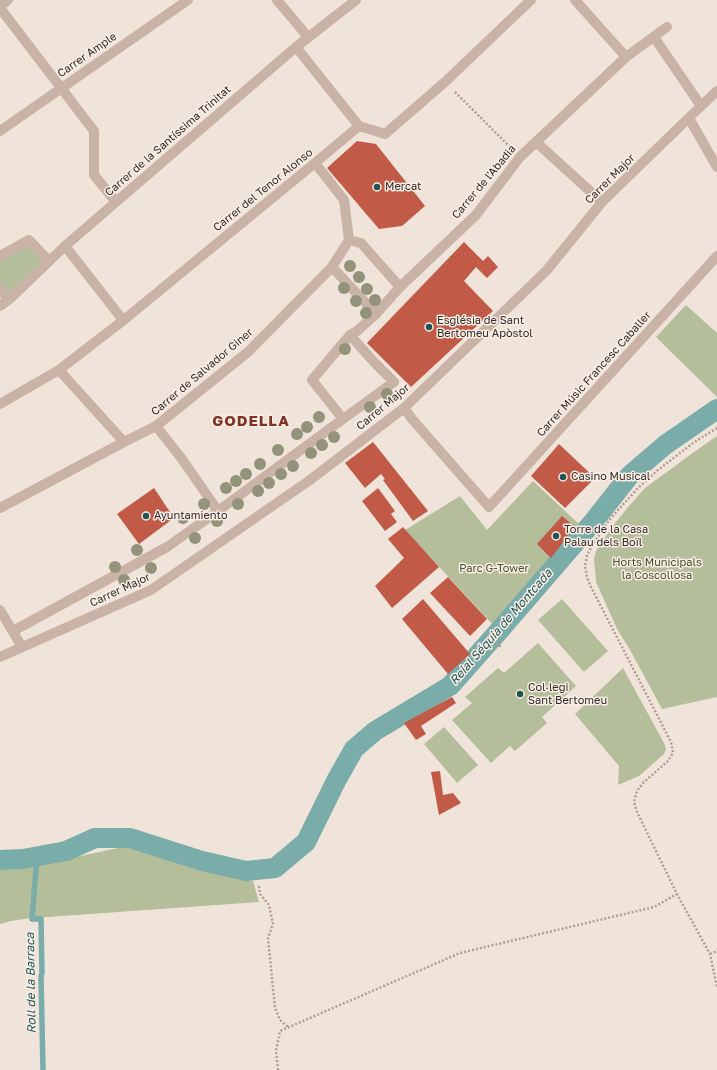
<!DOCTYPE html>
<meta charset="utf-8">
<style>
body{margin:0}
canvas{display:block;background:#f0e4da}
</style>
<canvas width="717" height="1070"></canvas>
<script>
const ctx = document.querySelector('canvas').getContext('2d');
ctx.lineJoin = 'round';
function paint(path, color) { ctx.fillStyle = color; ctx.fill(path, 'evenodd'); }
const poly = rows => new Path2D(rows.map(r => 'M' + r).join(''));
function strokePath(path, color, width, dash) { ctx.strokeStyle = color; ctx.lineWidth = width; ctx.lineCap = dash ? 'butt' : 'round'; ctx.setLineDash(dash || []); ctx.stroke(path); }
function label(font, color, halo, rows, align = 'center') {
  ctx.font = font + ' "Golos Text",sans-serif'; ctx.lineWidth = 3; ctx.setLineDash([]); ctx.textBaseline = 'middle'; ctx.strokeStyle = halo; ctx.fillStyle = color; for (const [text, x, y, turn = 0] of rows) {
    ctx.save(); ctx.translate(x, y); ctx.rotate((+turn || 0) * Math.PI / 180); ctx.textAlign = isNaN(turn) ? turn : align; if (halo) ctx.strokeText(text, 0, 0); ctx.fillText(text, 0, 0); ctx.restore();
  }
}
const green = poly([
 [31,244,44,262,4,300,0,293,0,260],
 [686,305,717,333,717,397,656,337],
 [717,436,717,697,662,709,629,648,618,631,596,582,594,559,596,551,612,527,628,507,645,488,694,452],
 [533,481,579,524,496,628,405,530,460,496,487,530],
 [562,599,608,651,584,672,538,620],
 [538,643,576,686,542,717,547,723,515,751,510,746,491,763,452,720,472,703,465,697,498,668,504,673],
 [623,668,664,743,666,749,664,754,639,776,618,785,619,766,575,714],
 [444,727,478,765,457,783,424,744],
 [136,847,158,852,185,864,206,871,253,881,259,902,34,918,38,865,118,848],
 [35,866,31,918,11,921,0,924,0,870,16,869]
]);
const stream = poly([
 [37,857,32,919,41,919,42,973,41,976,43,1070]
]);
const canal = poly([
 [0,860,23,859,66,851,95,838,130,838,202,861,246,871,275,868,306,842,336,781,354,749,375,731,450,686,498,632,593,522,630,475,665,445,717,409]
]);
const building = poly([
 [357,141,376,144,425,206,402,226,379,229,327,168],
 [464,242,483,261,488,256,498,267,487,278,476,267,464,281,493,311,411,387,367,343],
 [373,442,428,511,413,521,383,480,385,479,381,474,365,488,345,463],
 [559,444,595,478,565,508,531,476],
 [154,488,174,518,139,544,117,514],
 [378,488,395,511,391,514,397,522,385,531,362,501],
 [562,516,575,527,551,558,537,544],
 [403,527,439,567,392,608,375,586,404,558,388,539],
 [448,577,487,619,470,636,430,593],
 [423,599,470,654,448,674,402,619],
 [452,697,456,703,421,726,426,734,416,740,404,723],
 [440,771,443,795,453,793,461,803,439,815,431,772]
]);
const path = poly([
 [455,92,511,148],
 [717,428,693,443,658,470,637,489,610,519,593,544,587,555,585,566,587,577,590,585,671,742,673,753,668,761,643,783,637,791,634,802,637,812,677,894,710,954,717,988],
 [487,635,501,647],
 [259,886,260,894,269,905,273,924,268,938,275,1008,280,1020,288,1027],
 [710,954,717,951],
 [278,1070,276,1051,280,1031,460,953,654,907,677,894]
]);
const street = poly([
 [277,0,308,37],
 [575,0,626,57],
 [0,6,8,0],
 [0,8,94,131,94,175,116,202],
 [654,37,701,106],
 [296,47,359,126],
 [689,118,717,167],
 [0,131,188,0],
 [536,142,602,202],
 [315,163,344,200,349,240],
 [349,240,361,243,400,287],
 [65,246,123,320],
 [0,256,29,240,49,261],
 [332,267,376,314],
 [0,288,8,300],
 [0,306,12,297,65,246,116,202,296,47,356,0],
 [350,335,373,361,394,382,343,419,312,380,350,335,357,331,376,314,400,287,476,215,520,157,626,57,667,27],
 [59,370,124,442],
 [0,404,59,370,125,319,315,163,359,126,385,134,445,82,531,0],
 [404,408,412,419,489,507,717,256],
 [156,426,182,459,218,511],
 [0,508,124,442,156,426,248,352,332,267,349,240],
 [0,610,22,647],
 [13,631,167,547,218,511,343,419],
 [0,657,151,590,310,480,404,408,547,270,602,202,701,106,717,91]
]);
const trees = [
 [350,266],
 [359,277],
 [344,288],
 [367,289],
 [375,300],
 [356,301],
 [366,313],
 [345,349],
 [387,394],
 [370,407],
 [319,417],
 [307,427],
 [297,434],
 [334,437],
 [322,445],
 [278,450],
 [311,453],
 [260,464],
 [293,466],
 [246,474],
 [281,474],
 [236,481],
 [269,483],
 [226,488],
 [258,491],
 [204,504],
 [238,504],
 [183,518],
 [217,521],
 [195,538],
 [137,550],
 [115,567],
 [151,568],
 [124,580]
];
const markers = [
 [377,187,4,"#1e5453"],
 [429,327,4,"#1e5453"],
 [563,477,4,"#1e5453"],
 [146,516,4,"#1e5453"],
 [556,536,4,"#1e5453"],
 [520,694,4,"#1e5453"]
];
const streetNames = [
 ["Carrer Ample",87,55,-35],
 ["Carrer de la Santíssima Trinitat",168,141,-41],
 ["Carrer Major",610,179,-45],
 ["Carrer de l'Abadia",484,182,-50],
 ["Carrer del Tenor Alonso",263,190,-39],
 ["Carrer de Salvador Giner",202,372,-40],
 ["Carrer Músic Francesc Caballer",594,374,-48],
 ["Carrer Major",383,407,-40],
 ["Carrer Major",120,590,-25]
];
const poiNames = [
 ["Mercat",385,187],
 ["Església de Sant",437,321],
 ["Bertomeu Apòstol",437,334],
 ["Casino Musical",571,477],
 ["Ayuntamiento",154,516],
 ["Torre de la Casa",564,530],
 ["Palau dels Boïl",564,543],
 ["Col·legi",528,688],
 ["Sant Bertomeu",528,701]
];
const parkNames = [
 ["Horts Municipals",657,563],
 ["la Coscollosa",657,576],
 ["Parc G-Tower",494,569]
];
const waterNames = [
 ["Reial Séquia de Montcada",501,627,-49],
 ["Roll de la Barraca",31,983,-91]
];
const districtNames = [
 ["GODELLA",251,421]
];
paint(green, '#b5be9a');
strokePath(stream, '#7aacaa', 5.5);
strokePath(canal, '#7aacaa', 20);
paint(building, '#c15b47');
strokePath(path, '#b39d90', 2.5, [2, 2]);
strokePath(street, '#c8b3a6', 10);
ctx.fillStyle = '#92937a';
for (const [x, y] of trees) { ctx.beginPath(); ctx.arc(x, y, 6, 0, 2 * Math.PI); ctx.fill(); }
for (const [x, y, r, color] of markers) { const dot = new Path2D(); dot.arc(x, y, r, 0, 2 * Math.PI); ctx.fillStyle = color; ctx.fill(dot); strokePath(dot, '#f8eee5', 1.5); }
label('11px', '#342a27', '#f8eee5', streetNames);
label('11px', '#342a27', '#f8eee5', poiNames, 'left');
label('11px', '#46512c', '#f8eee5', parkNames);
label('italic 12px', '#1e5453', '#f8eee5', waterNames);
ctx.letterSpacing = '1px';
label('bold 15px', '#7f3223', '#f8eee5', districtNames);
ctx.letterSpacing = '0px';
</script>
